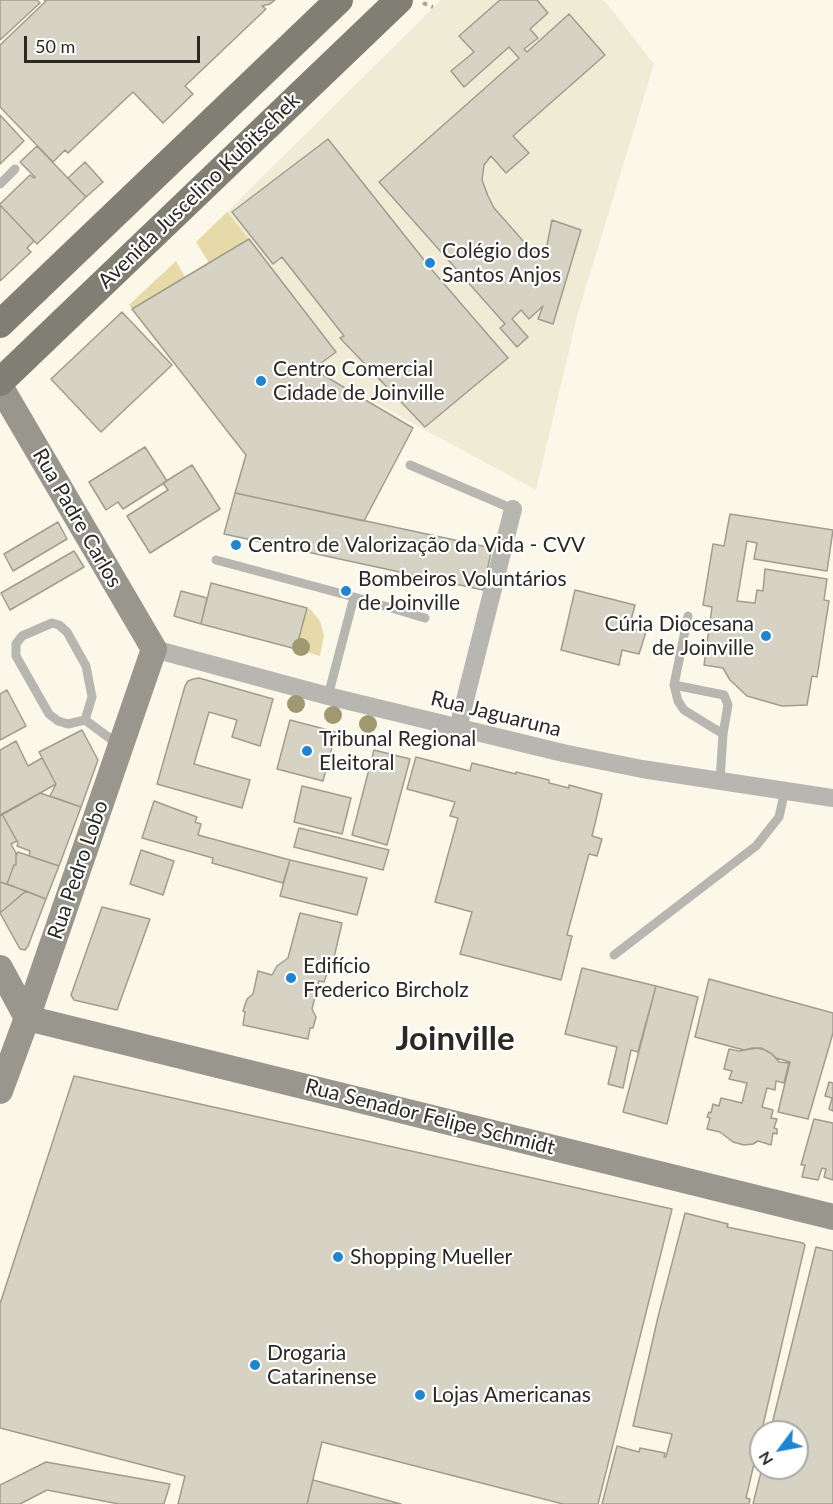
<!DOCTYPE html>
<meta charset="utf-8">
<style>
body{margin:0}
#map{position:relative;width:833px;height:1504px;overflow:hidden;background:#fbf8ea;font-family:Lato,sans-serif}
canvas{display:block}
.north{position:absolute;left:749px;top:1420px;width:60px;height:60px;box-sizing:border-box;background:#fff;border:2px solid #aaa9a7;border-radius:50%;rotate:238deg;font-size:16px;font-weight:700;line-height:24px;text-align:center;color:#2b2924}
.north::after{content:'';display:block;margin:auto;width:21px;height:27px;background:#2084d0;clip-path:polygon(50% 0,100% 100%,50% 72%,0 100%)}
.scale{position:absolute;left:24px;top:36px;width:176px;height:27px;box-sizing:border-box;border:3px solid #2b2924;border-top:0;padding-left:8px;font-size:18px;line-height:21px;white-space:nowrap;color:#2b2924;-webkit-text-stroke:4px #fff;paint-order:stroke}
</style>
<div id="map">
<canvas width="833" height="1504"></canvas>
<div class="north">N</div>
<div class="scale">50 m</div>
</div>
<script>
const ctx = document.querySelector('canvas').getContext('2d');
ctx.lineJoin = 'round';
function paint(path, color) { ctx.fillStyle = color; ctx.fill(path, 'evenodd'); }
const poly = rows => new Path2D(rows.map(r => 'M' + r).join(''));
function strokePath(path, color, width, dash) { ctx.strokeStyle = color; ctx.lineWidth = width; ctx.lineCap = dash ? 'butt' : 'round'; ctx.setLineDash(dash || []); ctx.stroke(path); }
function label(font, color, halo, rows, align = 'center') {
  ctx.font = font + ' Lato,sans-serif'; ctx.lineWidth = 4.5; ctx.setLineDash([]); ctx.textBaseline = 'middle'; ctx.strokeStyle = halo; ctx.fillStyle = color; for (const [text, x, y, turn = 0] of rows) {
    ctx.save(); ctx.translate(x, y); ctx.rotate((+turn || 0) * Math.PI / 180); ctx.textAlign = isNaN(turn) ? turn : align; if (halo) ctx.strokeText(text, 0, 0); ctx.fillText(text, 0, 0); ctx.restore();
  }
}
const built = poly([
 [441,0,604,0,654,64,578,313,536,490,313,369,336,351,227,212]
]);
const green = poly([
 [227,212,249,239,209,263,196,242],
 [176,261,185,277,132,309,129,305],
 [307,608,311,610,320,621,324,635,320,656,296,649]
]);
const building = poly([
 [0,0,37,0,40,3,0,40,0,0],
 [44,0,275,0,270,4,262,6,266,9,185,86,193,94,163,123,133,92,68,153,65,150,53,162,0,107,0,45,46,1,44,0],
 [500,0,537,0,548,13,530,29,538,38,524,49,527,52,569,14,605,55,513,136,529,153,506,173,491,156,484,165,482,180,488,196,494,208,525,243,544,260,552,220,581,230,553,324,538,319,543,306,529,319,521,310,512,319,528,337,517,347,500,328,505,324,379,182,519,58,509,47,464,87,451,71,474,52,459,36,500,0],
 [0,115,24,141,0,164,0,115],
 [328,139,432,270,508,358,425,427,340,338,344,336,282,257,273,264,232,212,328,139],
 [37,146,86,197,37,244,0,205,0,204,30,175,34,178,35,177,20,162,37,146],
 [85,162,103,182,86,197,68,178,85,162],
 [0,205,34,241,27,248,31,252,0,281,0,205],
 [249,239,336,352,313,369,413,428,364,521,235,493,246,455,132,309,249,239],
 [122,312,172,365,101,432,51,379,122,312],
 [145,447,167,481,123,509,118,502,106,510,89,482,145,447],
 [192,465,220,509,150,553,127,516,168,490,163,483,192,465],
 [235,493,492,548,483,590,224,534,235,493],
 [730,514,833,530,827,571,754,559,757,543,747,541,737,601,755,603,757,590,763,591,765,569,827,579,824,600,829,601,817,677,812,676,807,705,782,706,747,696,730,680,723,668,704,665,712,607,703,605,713,544,724,546,730,514],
 [58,522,67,539,13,571,4,554,58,522],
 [74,551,84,567,10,610,1,593,74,551],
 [211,583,307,608,296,649,201,624,211,583],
 [575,590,635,605,629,628,646,632,639,654,622,650,619,665,561,650,575,590],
 [181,591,207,598,201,624,174,616,181,591],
 [199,678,273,699,260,746,232,737,237,720,209,712,194,764,250,780,242,808,157,784,185,686,188,681,193,679,199,678],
 [7,690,26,726,0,740,0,694,7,690],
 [290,720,336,732,323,781,277,769,290,720],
 [82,730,98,760,81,807,50,796,56,784,39,752,82,730],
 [16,741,28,766,42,758,56,784,0,816,0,750,16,741],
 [374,750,410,759,387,845,352,835,374,750],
 [416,757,470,771,472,763,516,774,516,772,549,780,549,783,569,788,569,785,602,794,592,836,602,839,597,856,589,854,567,935,572,936,561,980,460,954,472,912,435,902,458,818,450,816,455,802,407,789,416,757],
 [302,786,351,798,342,834,294,822,302,786],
 [40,793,81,807,59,866,29,856,30,851,17,846,18,843,2,814,40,793],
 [154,801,197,817,195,822,201,824,198,835,290,860,283,883,212,863,213,858,142,838,154,801],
 [2,814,17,841,11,844,16,853,16,865,14,865,7,884,0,882,0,816,2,814],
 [299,828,389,850,383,870,294,847,299,828],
 [141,850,174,861,163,895,130,884,141,850],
 [18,852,59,866,46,899,7,884,14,865,16,865,16,856,18,852],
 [290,860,367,878,357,915,280,896,290,860],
 [0,882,26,891,0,913,0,882],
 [26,891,46,899,28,946,25,950,20,949,0,913,26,891],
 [102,907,150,919,117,1010,74,1000,71,995,102,907],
 [300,913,342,923,333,962,329,968,324,982,319,981,312,1009,316,1017,313,1028,310,1028,308,1039,243,1025,245,1012,243,1011,247,999,253,994,258,971,272,975,277,966,288,958,300,913],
 [582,968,656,986,638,1052,631,1050,623,1088,608,1084,617,1047,565,1034,582,968],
 [709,979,833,1013,833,1033,808,1119,778,1112,790,1062,776,1058,772,1054,761,1048,753,1048,744,1050,695,1037,709,979],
 [656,986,698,997,667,1124,623,1112,656,986],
 [757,1048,765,1050,772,1054,779,1062,789,1063,784,1083,776,1081,775,1090,767,1088,762,1107,773,1110,771,1118,777,1119,774,1128,777,1129,777,1134,773,1133,771,1145,758,1141,753,1144,744,1145,733,1142,720,1132,707,1129,710,1118,707,1117,709,1112,711,1113,713,1104,719,1106,721,1098,742,1103,747,1083,729,1079,732,1071,724,1069,729,1049,739,1051,757,1048],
 [74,1076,672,1209,598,1504,563,1504,322,1442,307,1504,178,1504,185,1476,0,1428,0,1304,74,1076],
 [829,1082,833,1083,833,1111,829,1109,832,1098,825,1096,829,1082],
 [814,1119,833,1123,833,1180,824,1177,826,1169,822,1168,818,1180,802,1177,805,1165,801,1165,814,1119],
 [685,1213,728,1224,727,1227,803,1243,805,1245,746,1498,750,1499,749,1504,602,1504,617,1446,639,1452,640,1448,665,1453,664,1457,666,1457,672,1434,633,1426,658,1317,685,1213],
 [816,1247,833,1251,833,1504,753,1504,762,1468,797,1468,797,1432,770,1432,816,1247],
 [46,1462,170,1484,164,1504,119,1504,47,1490,20,1504,0,1504,0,1485,46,1462],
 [313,1480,401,1504,307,1504,313,1480]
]);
const path = poly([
 [423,3,433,7]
]);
const service = poly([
 [0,184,15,169],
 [410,465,513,509],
 [216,560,354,597,425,618],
 [688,616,674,685,678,701,684,710,723,734,720,780],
 [674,685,724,695,728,705,723,734],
 [328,696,354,597],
 [85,720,68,724,58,721,49,714,16,656,16,644,22,636,52,623,59,625,67,632,86,666,92,697,85,720,119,745],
 [614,955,756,846,779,817,785,790]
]);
const minor = poly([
 [154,649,328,696,563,753,642,769,833,798],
 [458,728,513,509]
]);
const secondary = poly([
 [0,386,154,649,27,1018,0,1091],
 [0,968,27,1018],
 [27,1018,833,1217]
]);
const primary = poly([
 [0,324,339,0],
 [0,382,399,0]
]);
const trees = [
 [301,647],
 [296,704],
 [333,715],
 [368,724]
];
const markers = [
 [430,263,6,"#2084d0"],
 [261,381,6,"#2084d0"],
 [236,545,6,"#2084d0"],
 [346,591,6,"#2084d0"],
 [766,636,6,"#2084d0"],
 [307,751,6,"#2084d0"],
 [291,978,6,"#2084d0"],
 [338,1257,6,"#2084d0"],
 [255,1365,6,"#2084d0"],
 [420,1395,6,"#2084d0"]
];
const streetNames = [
 ["Avenida Juscelino Kubitschek",199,191,-44],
 ["Rua Padre Carlos",77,518,60],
 ["Rua Jaguaruna",496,714,14],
 ["Rua Pedro Lobo",78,870,-71],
 ["Rua Senador Felipe Schmidt",430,1117,14]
];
const poiNames = [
 ["Colégio dos",442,251],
 ["Santos Anjos",442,275],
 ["Centro Comercial",273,369],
 ["Cidade de Joinville",273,393],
 ["Centro de Valorização da Vida - CVV",248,545],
 ["Bombeiros Voluntários",358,579],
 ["de Joinville",358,603],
 ["Cúria Diocesana",754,624,"right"],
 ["de Joinville",754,648,"right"],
 ["Tribunal Regional",319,739],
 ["Eleitoral",319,763],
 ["Edifício",303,966],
 ["Frederico Bircholz",303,990],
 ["Shopping Mueller",350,1257],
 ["Drogaria",267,1353],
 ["Catarinense",267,1377],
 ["Lojas Americanas",432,1395]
];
const townNames = [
 ["Joinville",455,1039]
];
paint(built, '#f0ebd5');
paint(green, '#e5daa8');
paint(building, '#d6d3c5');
strokePath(building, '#a09d90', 1.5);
strokePath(path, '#a6a49a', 4, [4.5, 4.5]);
strokePath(service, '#b7b6b0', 9);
strokePath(minor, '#b7b6b0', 18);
strokePath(secondary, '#98968d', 26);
strokePath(primary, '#817f74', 28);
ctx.fillStyle = '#a09870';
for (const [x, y] of trees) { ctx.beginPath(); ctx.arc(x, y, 9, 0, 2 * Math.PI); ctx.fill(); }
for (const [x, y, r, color] of markers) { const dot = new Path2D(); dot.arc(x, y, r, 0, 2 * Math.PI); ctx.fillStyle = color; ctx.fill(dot); strokePath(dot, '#fff', 2); }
label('21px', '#2b2924', '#fff', streetNames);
label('21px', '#2b2924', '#fff', poiNames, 'left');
label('bold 33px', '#2b2924', '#fff', townNames);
</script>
